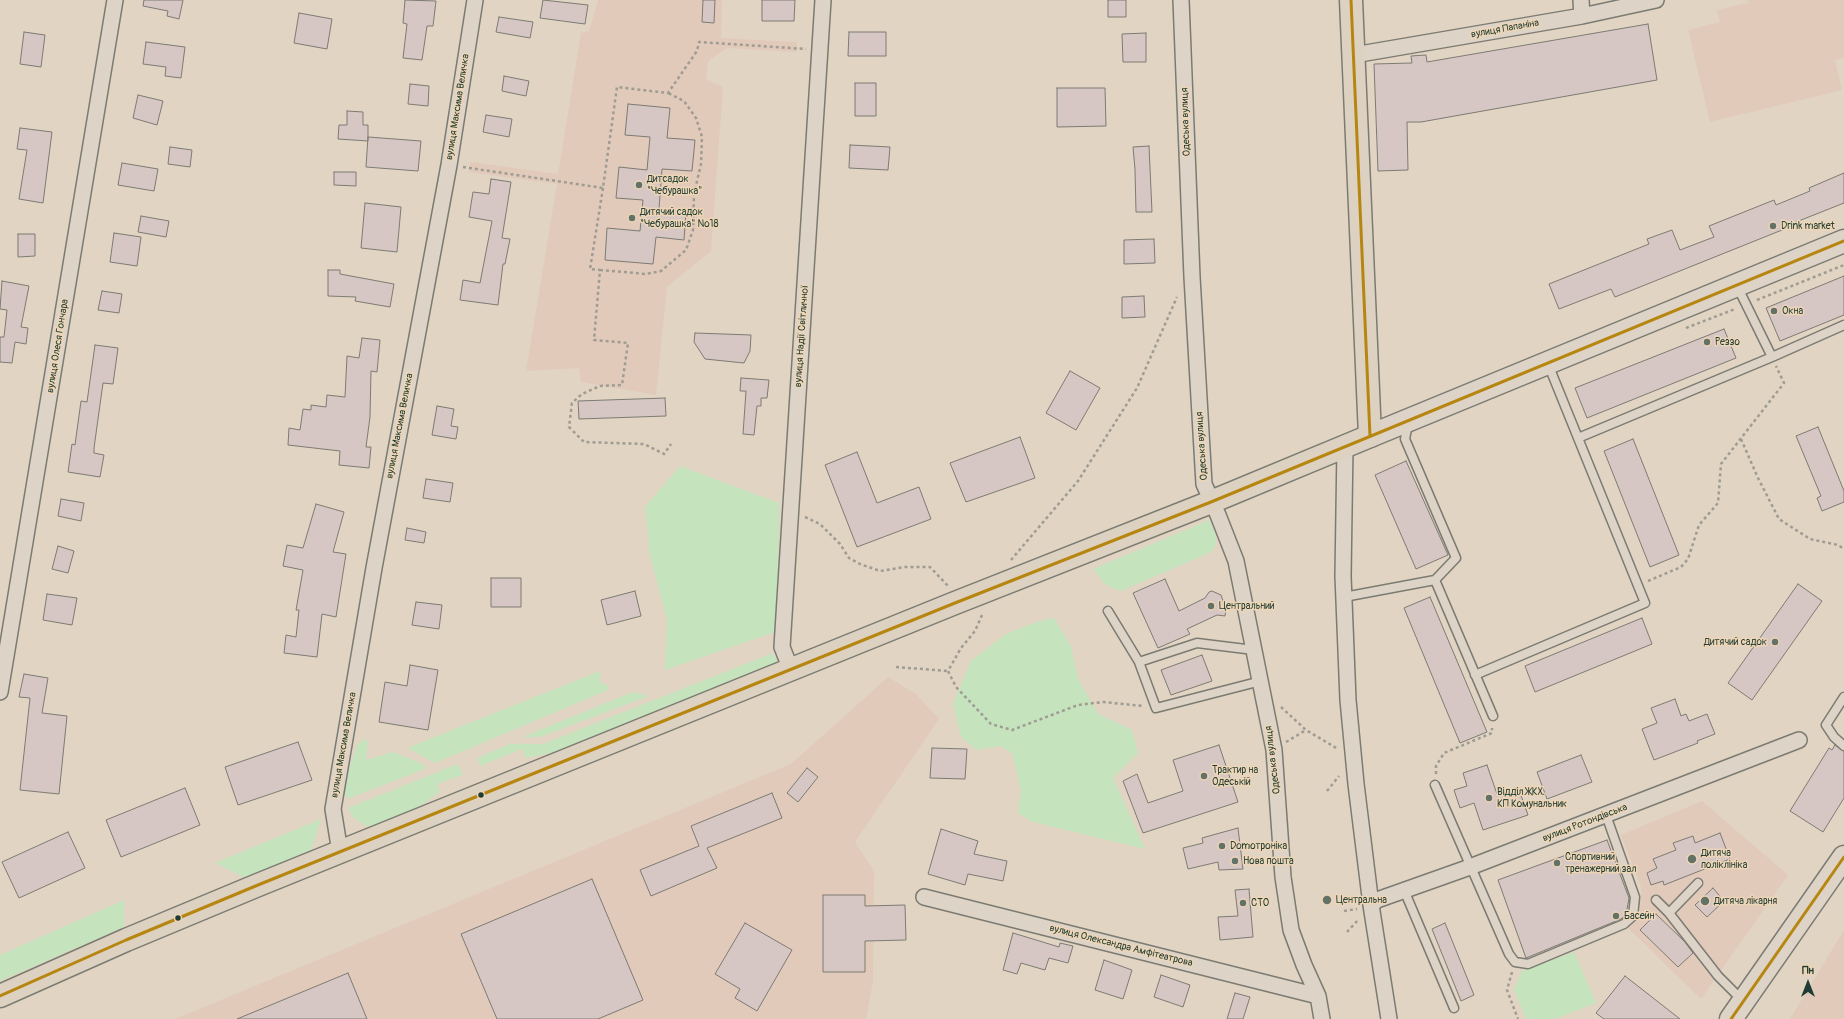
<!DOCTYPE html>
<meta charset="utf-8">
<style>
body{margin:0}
#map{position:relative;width:1844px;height:1019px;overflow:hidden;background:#e1d4c3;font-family:Pangolin,sans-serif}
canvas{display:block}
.north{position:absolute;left:1788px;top:963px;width:40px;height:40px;-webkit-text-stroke:3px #eed5b6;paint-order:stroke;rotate:0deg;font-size:11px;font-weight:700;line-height:16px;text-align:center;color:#1f3d34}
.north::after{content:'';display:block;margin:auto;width:14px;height:18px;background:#1f3d34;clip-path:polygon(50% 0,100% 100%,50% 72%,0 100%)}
</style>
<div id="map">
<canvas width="1844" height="1019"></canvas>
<div class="north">Пн</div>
</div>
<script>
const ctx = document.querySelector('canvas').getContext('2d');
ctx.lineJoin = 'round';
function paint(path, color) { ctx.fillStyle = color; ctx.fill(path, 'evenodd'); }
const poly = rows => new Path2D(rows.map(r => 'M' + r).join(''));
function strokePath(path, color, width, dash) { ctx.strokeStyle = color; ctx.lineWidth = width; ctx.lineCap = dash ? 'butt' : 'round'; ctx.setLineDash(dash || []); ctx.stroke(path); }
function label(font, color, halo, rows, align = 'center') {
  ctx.font = font + ' Pangolin,sans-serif'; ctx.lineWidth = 3; ctx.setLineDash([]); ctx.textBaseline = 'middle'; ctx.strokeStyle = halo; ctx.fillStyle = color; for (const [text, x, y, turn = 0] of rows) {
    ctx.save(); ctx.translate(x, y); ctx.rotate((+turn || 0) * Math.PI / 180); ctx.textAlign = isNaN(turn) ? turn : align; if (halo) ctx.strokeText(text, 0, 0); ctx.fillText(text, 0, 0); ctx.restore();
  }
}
const built = poly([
 [598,0,722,0,721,38,797,42,797,52,727,48,708,61,706,79,723,87,711,251,667,287,656,395,581,382,579,368,526,371,557,184,469,172,470,162,558,174,581,33,589,31],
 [1748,0,1844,0,1844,58,1835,60,1842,90,1710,122,1688,30,1720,22,1717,10,1748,3],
 [888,677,916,694,939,719,855,842,874,871,873,982,866,1019,175,1019,791,764],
 [1702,801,1788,875,1701,999,1626,926,1640,915,1641,887,1621,835],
 [1844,930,1844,1019,1790,1019]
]);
const green = poly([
 [680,466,779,503,778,631,665,670,667,620,650,555,645,507],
 [1209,520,1216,535,1216,545,1211,552,1121,591,1110,587,1104,583,1093,569],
 [1054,618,1071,646,1078,679,1098,714,1132,730,1138,753,1113,778,1145,849,1033,822,1018,813,1021,790,1012,753,1000,746,976,750,961,737,953,704,971,661,1006,634,1036,622],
 [773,653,777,662,552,753,526,758,522,749,480,766,477,758,510,744,543,744],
 [600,671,600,683,608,685,608,690,435,763,407,748],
 [633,692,649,696,540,737,522,737],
 [368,740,366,760,393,752,425,765,425,769,347,799,344,790,345,782,357,745,361,741],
 [458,764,463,775,437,784,440,792,420,806,400,817,373,826,366,826,352,816,348,808],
 [321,819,311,851,248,879,215,863],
 [124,900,124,927,0,981,0,955],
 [1574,952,1596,1003,1555,1019,1526,1019,1514,990,1522,971]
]);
const building = poly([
 [144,0,183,0,179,19,167,16,168,11,143,6,144,0],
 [405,0,436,1,433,26,427,26,422,60,403,58,407,24,403,23,405,0],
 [543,0,588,5,585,24,540,18,543,0],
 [703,0,715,0,714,23,702,22,703,0],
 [762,0,795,0,794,21,762,21,762,0],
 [1108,0,1126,0,1126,17,1108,17,1108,0],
 [299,13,332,19,327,49,294,43,299,13],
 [499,17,533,22,530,38,496,32,499,17],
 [1648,24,1657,80,1421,122,1407,122,1408,170,1378,171,1374,64,1412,63,1411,56,1426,55,1427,62,1648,24],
 [24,32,45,35,41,67,20,64,24,32],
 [849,32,886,32,886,56,848,56,849,32],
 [1146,33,1146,62,1123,62,1122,34,1146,33],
 [146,42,185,47,181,78,165,76,166,67,143,64,146,42],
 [504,76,529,81,526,96,502,91,504,76],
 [855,83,876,83,876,116,855,116,855,83],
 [410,84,429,86,428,106,408,104,410,84],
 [1057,88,1105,88,1106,126,1057,127,1057,88],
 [138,95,163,101,157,125,133,118,138,95],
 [628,104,670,108,667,138,695,140,692,171,662,169,659,209,686,212,684,240,656,237,653,264,605,260,607,228,640,231,643,200,616,198,619,167,647,170,650,137,625,135,628,104],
 [347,111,363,112,363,125,368,125,368,141,338,139,339,125,347,125,347,111],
 [486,115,512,119,509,137,483,132,486,115],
 [20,128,52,132,43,203,19,199,27,150,17,149,20,128],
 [368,137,421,141,418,171,366,167,368,137],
 [850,145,890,147,888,170,849,168,850,145],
 [1149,146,1152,212,1136,212,1135,169,1133,147,1149,146],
 [170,147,192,150,190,167,168,164,170,147],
 [122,163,158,169,154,191,118,185,122,163],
 [334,172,356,172,356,186,334,185,334,172],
 [1844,173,1844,203,1786,226,1787,228,1615,297,1611,289,1559,309,1549,284,1649,244,1647,239,1672,230,1680,250,1714,237,1709,226,1774,200,1776,205,1810,191,1809,188,1844,173],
 [491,179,511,182,502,238,510,239,505,264,503,264,498,305,460,300,463,280,480,283,492,221,469,217,473,192,489,194,491,179],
 [365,203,401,207,397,252,361,248,365,203],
 [141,216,169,221,166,237,138,232,141,216],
 [114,233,141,237,137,266,110,262,114,233],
 [18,234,35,234,35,256,18,257,18,234],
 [1154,239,1155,263,1124,264,1124,240,1154,239],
 [328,270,340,270,340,274,394,284,390,307,355,301,356,297,328,296,328,270],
 [1844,276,1844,315,1780,341,1766,308,1844,276],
 [2,281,29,286,21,327,28,328,26,344,15,342,12,363,0,362,0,337,4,337,7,310,0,309,2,281],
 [102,291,122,294,119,313,98,310,102,291],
 [1144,296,1145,317,1122,318,1122,297,1144,296],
 [1724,329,1736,358,1587,418,1575,388,1724,329],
 [695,333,751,335,750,351,744,363,705,359,694,342,695,333],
 [362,338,380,340,377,372,371,371,370,417,366,447,371,447,369,468,339,465,340,451,288,445,289,428,300,430,303,409,311,410,311,405,326,407,327,395,345,397,347,356,359,358,362,338],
 [95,345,118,348,113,384,103,383,94,448,94,453,104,455,100,477,68,472,72,444,75,445,81,401,87,402,95,345],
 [1070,371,1100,388,1076,430,1046,413,1070,371],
 [741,378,769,380,767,398,761,398,761,406,757,406,754,435,743,434,746,391,740,391,741,378],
 [665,398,666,416,579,419,578,401,665,398],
 [437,406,454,409,451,426,458,427,456,439,432,435,437,406],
 [1818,427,1844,491,1844,502,1822,511,1817,498,1821,496,1796,436,1818,427],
 [1020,437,1035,478,966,502,950,463,1020,437],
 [1633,439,1679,555,1650,567,1604,451,1633,439],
 [857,452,877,503,919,487,931,519,857,547,825,465,857,452],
 [1406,461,1448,555,1416,569,1375,475,1406,461],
 [426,479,453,483,450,502,423,498,426,479],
 [61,499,84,503,81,521,58,516,61,499],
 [316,504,344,512,333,552,346,554,336,617,322,614,317,657,284,653,286,635,296,637,299,610,296,610,303,570,283,566,287,545,303,548,316,504],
 [407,528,426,532,424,543,405,540,407,528],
 [58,546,74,551,68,573,52,569,58,546],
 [491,578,521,578,521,607,491,607,491,578],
 [1165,579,1179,611,1205,598,1209,592,1212,591,1221,595,1226,609,1225,616,1217,615,1187,629,1190,634,1158,648,1133,593,1165,579],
 [1798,584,1822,601,1752,700,1728,683,1798,584],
 [635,591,641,616,607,625,601,600,635,591],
 [47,594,77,598,72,625,43,620,47,594],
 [1430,597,1487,732,1460,743,1404,608,1430,597],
 [416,602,442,605,439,629,412,625,416,602],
 [1642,618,1652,644,1535,692,1525,666,1642,618],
 [1202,655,1212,681,1171,695,1161,670,1202,655],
 [410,665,438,670,428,730,379,722,385,682,407,686,410,665],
 [24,674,48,678,42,713,67,716,59,794,20,790,30,698,19,697,24,674],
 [1675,699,1681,716,1686,714,1689,721,1707,714,1715,734,1697,741,1698,743,1654,760,1642,729,1657,723,1651,708,1675,699],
 [298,742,312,780,238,805,225,767,298,742],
 [1219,745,1238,802,1143,833,1123,781,1137,774,1148,803,1183,791,1173,760,1219,745],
 [1835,745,1844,751,1844,798,1823,832,1790,811,1829,748,1832,750,1835,745],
 [932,748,967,749,965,779,930,778,932,748],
 [1581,755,1592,782,1547,799,1537,772,1581,755],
 [1487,765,1497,794,1518,787,1528,815,1483,830,1474,803,1460,808,1454,790,1467,786,1463,773,1487,765],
 [807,768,818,777,798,802,787,793,807,768],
 [185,788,200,825,121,857,106,820,185,788],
 [772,793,782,818,707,848,717,868,651,896,640,870,699,846,691,826,772,793],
 [1238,828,1243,869,1219,870,1218,862,1188,869,1183,848,1203,843,1202,838,1238,828],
 [941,829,978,841,974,854,1007,861,1003,881,968,874,965,885,928,874,941,829],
 [68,832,85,868,19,898,2,862,68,832],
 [1720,833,1730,859,1664,885,1663,881,1651,885,1647,873,1657,868,1653,859,1676,850,1673,843,1693,836,1695,843,1720,833],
 [1607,840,1629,898,1626,915,1621,919,1526,958,1498,880,1607,840],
 [592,879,643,1000,598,1019,497,1019,461,934,592,879],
 [1713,888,1724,901,1707,917,1695,905,1713,888],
 [1249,889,1253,937,1220,940,1218,917,1238,916,1235,890,1249,889],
 [823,895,865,895,865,906,905,905,906,940,865,941,865,972,823,972,823,895],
 [1656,914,1685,942,1693,953,1678,967,1640,930,1656,914],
 [745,923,792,950,757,1011,735,998,740,989,715,974,745,923],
 [1445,923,1474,995,1461,1001,1432,929,1445,923],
 [1013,933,1059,947,1060,943,1073,946,1068,963,1049,958,1045,970,1021,963,1017,974,1003,970,1013,933],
 [1104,960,1132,970,1123,999,1095,990,1104,960],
 [348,973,367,1019,237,1019,348,973],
 [1161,975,1190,985,1183,1007,1154,997,1161,975],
 [1625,976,1680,1019,1604,1019,1596,1013,1625,976],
 [1235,993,1250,997,1243,1019,1227,1019,1235,993]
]);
const path = poly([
 [463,167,603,188,617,87,668,93,697,51,699,42,806,49],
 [603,188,590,269,600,270,594,340,628,343,622,385,600,386,582,394,572,403,569,427,584,442,644,444,664,454,671,444],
 [600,270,646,274,661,271,686,250,693,230,694,194,701,164,702,137,696,118,684,101,668,93],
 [1757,300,1844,265],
 [1686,328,1735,309],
 [1741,439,1758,478,1779,519,1810,539,1838,545,1844,549],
 [805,517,820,524,840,544,849,558,860,564,880,571,905,567,930,567,949,587],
 [1011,560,1078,481,1137,388,1177,297],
 [1648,581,1681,567,1688,559,1699,525,1718,503,1721,464,1784,383,1776,366],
 [982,615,975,631,961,648,948,671,956,687,991,724,1012,730,1078,705,1103,702,1143,706],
 [896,667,948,671],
 [1281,707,1306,730,1338,749],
 [1286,742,1306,730],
 [1436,774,1436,766,1444,753,1492,733,1492,728],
 [1327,791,1339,776],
 [1344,911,1357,909],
 [1347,932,1359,919],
 [1512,972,1507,990,1518,1019]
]);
const service = poly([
 [1737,286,1772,357,1844,325],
 [1548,364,1578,438,1772,357],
 [1435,580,1493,716],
 [1344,597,1435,580,1456,558,1405,439,1408,424],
 [1108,611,1139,662,1197,643,1254,650],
 [1139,662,1156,708,1261,681],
 [1475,675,1645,603,1578,438],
 [1844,697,1826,725,1834,737,1844,746],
 [1435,785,1509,954,1515,962,1528,964,1624,924,1633,916,1635,897,1606,815],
 [1698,883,1669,913,1718,976,1743,1001],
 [1404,890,1454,1008],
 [1656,900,1669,913]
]);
const minor = poly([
 [1181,0,1192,277,1204,484,1218,515,1236,561,1274,750,1283,877,1291,930,1304,965,1318,996,1322,1019],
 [1581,0,1582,16],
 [1354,55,1582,16,1656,0],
 [1345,446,1343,576,1348,700,1356,784,1371,905,1389,1019],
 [791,670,782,647,823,0],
 [0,692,115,0],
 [340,852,333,809,374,568,449,165,475,0],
 [924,897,1318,996],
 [1371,905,1377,900,1470,867,1799,740]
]);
const secondary = poly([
 [1370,436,1844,241],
 [1731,1019,1844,857]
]);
const primary = poly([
 [0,996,126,940,258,885,955,603,1211,502,1370,436,1351,0]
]);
const bus1 = poly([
 [1351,0,1370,436],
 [0,996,126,940,258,885,955,603,1211,502,1844,241],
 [1731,1019,1844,857]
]);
const markers = [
 [639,185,4,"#637266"],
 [632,218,4,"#637266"],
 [1773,226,4,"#637266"],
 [1774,311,4,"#637266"],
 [1707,342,4,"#637266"],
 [1211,606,4,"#637266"],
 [1775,642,4,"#637266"],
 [1204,776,4,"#637266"],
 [481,795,3.5,"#1f3d34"],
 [1489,798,4,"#637266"],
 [1222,846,4,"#637266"],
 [1692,859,5,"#637266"],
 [1235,861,4,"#637266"],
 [1557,863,4,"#637266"],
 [1327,900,5,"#637266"],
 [1705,901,5,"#637266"],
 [1243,903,4,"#637266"],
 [1616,916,4,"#637266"],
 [178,918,3.5,"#1f3d34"]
];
const streetNames = [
 ["вулиця Папаніна",1505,29,-10],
 ["вулиця Максима Величка",458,107,-81],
 ["Одеська вулиця",1186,122,-92],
 ["вулиця Надії Світличної",802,336,-86],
 ["вулиця Олеся Гончара",58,346,-81],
 ["вулиця Максима Величка",400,426,-79],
 ["Одеська вулиця",1202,446,-94],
 ["вулиця Максима Величка",344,745,-80],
 ["Одеська вулиця",1273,760,-97],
 ["вулиця Ротондівська",1585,823,-21],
 ["вулиця Олександра Амфітеатрова",1121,946,14]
];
const poiNames = [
 ["Дитсадок",647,179],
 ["\"Чебурашка\"",647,191],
 ["Дитячий садок",640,212],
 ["\"Чебурашка\" №18",640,224],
 ["Drink market",1781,226],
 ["Окна",1782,311],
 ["Реззо",1715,342],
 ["Центральний",1219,606],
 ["Дитячий садок",1767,642,"right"],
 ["Трактир на",1212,770],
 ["Одеській",1212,782],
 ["Відділ ЖКХ.",1497,792],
 ["КП Комунальник",1497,804],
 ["Domoтроніка",1230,846],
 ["Дитяча",1701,853],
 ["поліклініка",1701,865],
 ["Спортивний",1565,857],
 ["тренажерний зал",1565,869],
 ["Нова пошта",1243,861],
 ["Центральна",1336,900],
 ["Дитяча лікарня",1714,901],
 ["СТО",1251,903],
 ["Басейн",1624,916]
];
paint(built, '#e2cabb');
paint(green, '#c5e3bd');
paint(building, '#d7c7c4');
strokePath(building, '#7c7b72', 1);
strokePath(service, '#7c7b72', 11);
strokePath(minor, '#7c7b72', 18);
strokePath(secondary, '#7c7b72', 25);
strokePath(primary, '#7c7b72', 25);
strokePath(path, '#9f9c93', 2.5, [3, 3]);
strokePath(service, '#ddd3c7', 8);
strokePath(minor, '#ddd3c7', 15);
strokePath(secondary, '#ddd3c7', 22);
strokePath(primary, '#ddd2c2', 22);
strokePath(bus1, '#b68610', 3);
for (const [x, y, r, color] of markers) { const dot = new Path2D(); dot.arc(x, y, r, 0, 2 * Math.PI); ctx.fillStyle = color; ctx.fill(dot); strokePath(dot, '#eed5b6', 1.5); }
label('10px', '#1f3d34', '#eed5b6', streetNames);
label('10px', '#1f3d34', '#eed5b6', poiNames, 'left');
</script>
